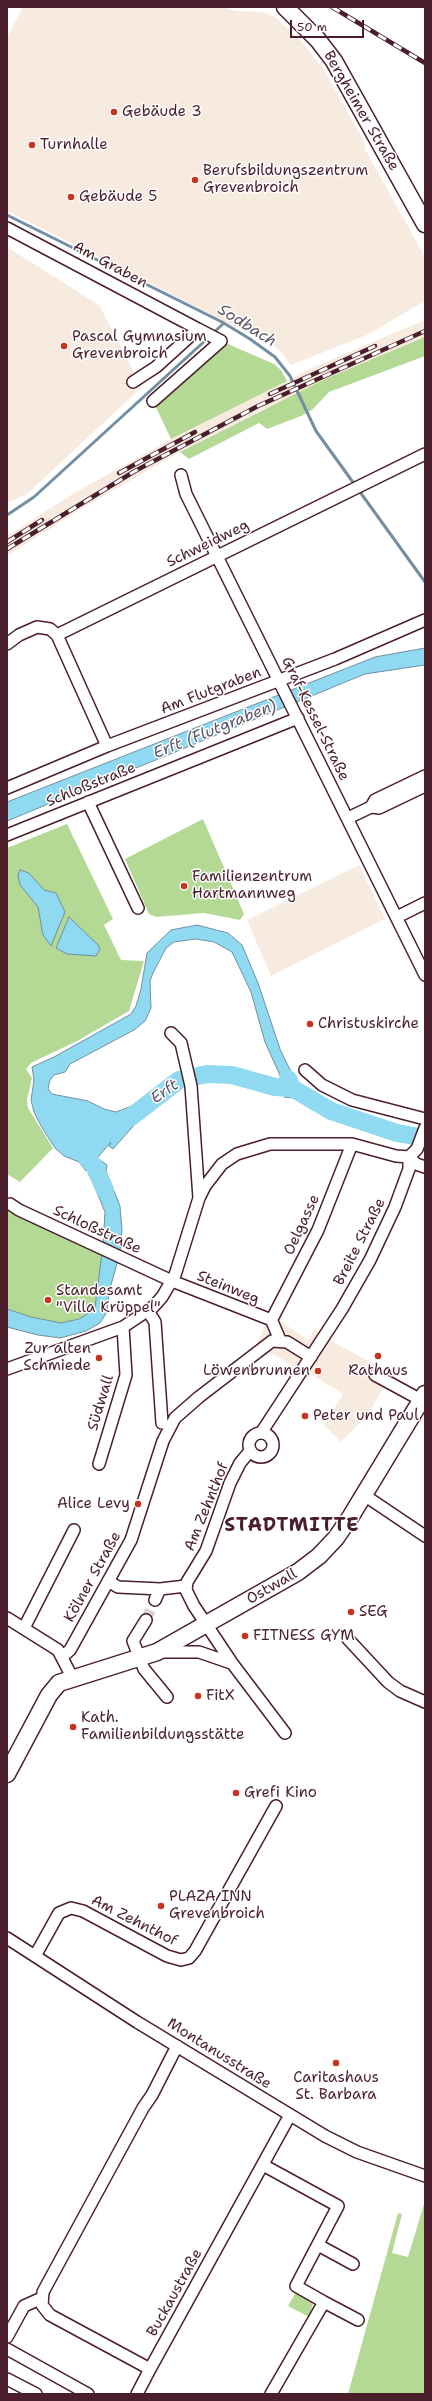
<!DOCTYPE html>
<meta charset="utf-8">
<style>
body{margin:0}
#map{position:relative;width:432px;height:2401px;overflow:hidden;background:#fff;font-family:"Shantell Sans",sans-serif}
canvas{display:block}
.frame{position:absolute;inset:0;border:8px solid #4a1f2b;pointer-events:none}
.scale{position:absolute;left:290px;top:20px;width:74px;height:18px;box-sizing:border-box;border:2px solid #4a1f2b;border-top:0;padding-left:5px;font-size:12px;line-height:14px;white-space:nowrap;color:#4a1f2b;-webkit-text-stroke:3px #fff;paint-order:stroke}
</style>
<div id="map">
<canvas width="432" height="2401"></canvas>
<div class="frame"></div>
<div class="scale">50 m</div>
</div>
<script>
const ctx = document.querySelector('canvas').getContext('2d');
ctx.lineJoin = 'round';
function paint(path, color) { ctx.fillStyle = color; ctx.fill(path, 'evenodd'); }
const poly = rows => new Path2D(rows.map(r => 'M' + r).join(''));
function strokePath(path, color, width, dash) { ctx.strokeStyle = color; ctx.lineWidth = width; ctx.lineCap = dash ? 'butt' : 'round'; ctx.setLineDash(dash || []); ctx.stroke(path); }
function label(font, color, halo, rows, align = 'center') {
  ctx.font = font + ' "Shantell Sans",sans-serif'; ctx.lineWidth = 3; ctx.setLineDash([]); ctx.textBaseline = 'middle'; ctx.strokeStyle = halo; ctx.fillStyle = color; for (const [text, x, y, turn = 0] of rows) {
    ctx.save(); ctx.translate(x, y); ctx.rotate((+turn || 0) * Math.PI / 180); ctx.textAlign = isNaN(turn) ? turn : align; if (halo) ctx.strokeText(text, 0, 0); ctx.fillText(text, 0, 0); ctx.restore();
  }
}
const built = poly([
 [23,7,224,7,236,11,263,12,275,17,302,42,323,68,365,143,365,149,425,257,425,301,367,335,291,365,279,350,264,338,232,325,7,211,7,38],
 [7,247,99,305,142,387,27,494,7,503],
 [425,320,425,337,264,409,180,452,81,509,7,556,7,536,71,495,171,439,316,366],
 [359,865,385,919,271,976,247,920],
 [276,1318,308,1340,315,1329,332,1340,333,1342,391,1373,368,1415,364,1413,360,1422,341,1442,324,1425,343,1394,311,1374,308,1379,296,1371,296,1368,272,1353,264,1355,255,1347,266,1324]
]);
const green = poly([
 [425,337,425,356,329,392,313,409,301,416,267,429,259,423,189,459,180,452,323,380],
 [221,341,274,364,281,370,287,381,171,439,153,401],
 [203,819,244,914,240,920,204,913,156,917,149,914,125,859],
 [67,824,113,919,104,925,121,960,144,961,129,1011,77,1041,31,1063,26,1069,32,1078,27,1100,28,1108,53,1148,20,1182,7,1174,7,848],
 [7,1207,54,1232,102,1253,95,1307,91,1312,79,1319,61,1323,31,1317,7,1309],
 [425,2201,425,2394,348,2394,398,2213,402,2214,392,2253,408,2257],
 [296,2292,313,2304,309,2317,288,2306]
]);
const water = poly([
 [425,648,425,665,365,674,7,821,7,802,375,657,425,648],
 [20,870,29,873,44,890,56,893,65,912,51,946,43,935,38,907,20,885,18,875,20,870],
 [69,917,98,945,100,949,96,956,67,954,56,948,69,917],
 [197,925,228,933,242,945,258,983,280,1049,295,1080,307,1090,303,1099,284,1097,283,1082,265,1042,251,992,232,952,214,942,196,939,174,942,166,948,153,973,150,981,151,1008,145,1021,134,1030,70,1064,65,1072,54,1075,50,1080,48,1089,52,1094,88,1101,104,1109,116,1112,137,1104,142,1107,143,1115,113,1149,109,1146,111,1142,86,1171,79,1162,64,1156,55,1148,41,1126,34,1112,31,1100,34,1080,32,1067,54,1057,131,1014,136,1006,141,989,147,953,171,930,197,925],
 [100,1160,107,1165,106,1171,120,1206,122,1230,120,1251,103,1244,105,1212,89,1173,100,1160],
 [102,1253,118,1260,109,1292,107,1312,100,1323,86,1331,60,1338,38,1335,7,1327,7,1309,31,1317,61,1323,79,1319,91,1312,95,1307,102,1253]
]);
const stream = poly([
 [7,215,222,322,250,339,275,357,290,376,316,431,425,582],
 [212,334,224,323],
 [7,515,34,497,208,338]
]);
const river = poly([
 [288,1079,292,1088,331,1111,397,1133,425,1138],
 [122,1120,131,1117,179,1080,207,1074,232,1075,275,1087,292,1088],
 [76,1145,94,1166,105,1190]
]);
const streetTunnel = poly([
 [146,1620,155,1600]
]);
const street = poly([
 [7,228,198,329,156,367,133,382],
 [153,401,221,341,198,329],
 [181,475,186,494,425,975],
 [57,635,107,746],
 [7,644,19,635,37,627,50,629,57,635,425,454],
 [7,788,107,746,335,659,425,620],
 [88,802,138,908],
 [371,807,379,808,425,786],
 [348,818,371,807,375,800,425,776],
 [7,835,298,718],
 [397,917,425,903],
 [171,1033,181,1043,191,1086,199,1198],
 [305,1070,322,1085,352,1100,425,1119],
 [409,1157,417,1149,425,1128],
 [10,1204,19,1210,172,1281,269,1319,273,1317,318,1230,352,1144],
 [148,1311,155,1322,162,1423],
 [271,1319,280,1340],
 [7,1369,123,1327,153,1307,162,1297,175,1275,199,1198,205,1186,222,1164,237,1154,270,1144,352,1144,396,1156,409,1157,416,1164,425,1167],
 [375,1375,421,1400],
 '249 1445a12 12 0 1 1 24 0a12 12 0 1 1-24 0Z',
 [261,1433,342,1309,370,1260,395,1207,409,1169,409,1157],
 [250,1451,240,1463,230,1483,206,1551,187,1582,186,1590,194,1606,232,1663,285,1733],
 [99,1464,126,1375,123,1327],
 [364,1495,425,1536],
 [108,1581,118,1587,160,1589,186,1586],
 [155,1600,160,1589],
 [7,1618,58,1650,72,1677],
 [146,1620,133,1641,144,1669,167,1697],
 [24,1628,74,1530],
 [348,1639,388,1682,400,1691,425,1702],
 [161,1652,199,1652,231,1663],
 [63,1656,70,1650,131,1540,163,1441,175,1418,199,1397,272,1341,287,1342,311,1357],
 [7,1938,137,2022,325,2136,357,2152,425,2176],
 [35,1956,59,1913,71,1908,83,1911,167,1956,181,1960,189,1958,195,1951,276,1806],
 [177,2046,152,2095,143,2108,43,2292,42,2305,50,2315,150,2369,290,2115],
 [263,2165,338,2206,296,2286,324,2302,271,2394],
 [318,2245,353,2264],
 [324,2302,358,2320],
 [7,2337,24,2306,42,2298],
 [7,2349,88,2394],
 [7,2379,36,2394],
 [137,2394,150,2369]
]);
const secondary = poly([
 [285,7,318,40,334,61,425,224],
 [7,1774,49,1695,59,1683,157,1652,298,1572,319,1556,336,1538,351,1516,425,1394]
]);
const rail = poly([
 [332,7,425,63],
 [270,394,375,346],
 [119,473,195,432],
 [7,542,42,520],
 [7,549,135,471,258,406,425,331]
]);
const markers = [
 [114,112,4,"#c8321e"],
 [32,145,4,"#c8321e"],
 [195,180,4,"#c8321e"],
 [71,197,4,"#c8321e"],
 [64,346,4,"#c8321e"],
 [184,886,4,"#c8321e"],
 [310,1024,4,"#c8321e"],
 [48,1300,4,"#c8321e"],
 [378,1356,4,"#c8321e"],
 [99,1358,4,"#c8321e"],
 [318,1371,4,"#c8321e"],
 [305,1416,4,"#c8321e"],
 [138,1504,4,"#c8321e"],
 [351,1612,4,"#c8321e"],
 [245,1636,4,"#c8321e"],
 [198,1696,4,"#c8321e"],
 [73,1727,4,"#c8321e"],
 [236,1793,4,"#c8321e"],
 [161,1906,4,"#c8321e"],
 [336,2063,4,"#c8321e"]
];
const streetNames = [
 ["Bergheimer Straße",361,111,60],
 ["Am Graben",110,265,28],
 ["Schweidweg",208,544,-26],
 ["Am Flutgraben",211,691,-21],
 ["Graf-Kessel-Straße",315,719,64],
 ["Schloßstraße",91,785,-22],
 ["Oelgasse",302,1225,-65],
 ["Schloßstraße",97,1230,25],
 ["Breite Straße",360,1242,-63],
 ["Steinweg",228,1288,22],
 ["Südwall",101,1403,-73],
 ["Am Zehnthof",207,1507,-68],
 ["Kölner Straße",93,1577,-61],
 ["Ostwall",272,1587,-30],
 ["Am Zehnthof",134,1921,27],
 ["Montanusstraße",219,2054,32],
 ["Buckaustraße",175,2293,-61]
];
const poiNames = [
 ["Gebäude 3",122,112],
 ["Turnhalle",40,145],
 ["Berufsbildungszentrum",203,171],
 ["Grevenbroich",203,188],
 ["Gebäude 5",79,197],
 ["Pascal Gymnasium",72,337],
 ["Grevenbroich",72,354],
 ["Familienzentrum",192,877],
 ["Hartmannweg",192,894],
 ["Christuskirche",318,1024],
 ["Standesamt",56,1291],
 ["\"Villa Krüppel\"",56,1308],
 ["Zur alten",91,1349,"right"],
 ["Schmiede",91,1366,"right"],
 ["Löwenbrunnen",310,1371,"right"],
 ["Rathaus",378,1371,"center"],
 ["Peter und Paul",313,1416],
 ["Alice Levy",130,1504,"right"],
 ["SEG",359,1612],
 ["FITNESS GYM",253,1636],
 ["FitX",206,1696],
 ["Kath.",81,1718],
 ["Familienbildungsstätte",81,1735],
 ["Grefi Kino",244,1793],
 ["PLAZA INN",169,1897],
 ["Grevenbroich",169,1914],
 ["Caritashaus",336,2078,"center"],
 ["St. Barbara",336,2095,"center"]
];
const waterNames = [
 ["Sodbach",247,326,32],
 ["Erft (Flutgraben)",215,730,-22],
 ["Erft",165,1092,-35]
];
const districtNames = [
 ["STADTMITTE",292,1526]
];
paint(built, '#f7ebdf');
paint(green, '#b3d995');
paint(water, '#8fdaf0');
strokePath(water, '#738fa1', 1);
strokePath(stream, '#738fa1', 3);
strokePath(river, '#8fdaf0', 18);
strokePath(streetTunnel, '#dbd2d5', 11, [11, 5.5]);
strokePath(street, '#4a1f2b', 14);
strokePath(secondary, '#4a1f2b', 19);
strokePath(street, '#fff', 11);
strokePath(secondary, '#fff', 16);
strokePath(rail, '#4a1f2b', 4.5);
strokePath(rail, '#fff', 3, [9]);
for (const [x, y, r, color] of markers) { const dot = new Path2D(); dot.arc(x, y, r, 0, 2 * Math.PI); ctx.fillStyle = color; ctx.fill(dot); strokePath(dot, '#fff', 1.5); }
label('15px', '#4a1f2b', '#fff', streetNames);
label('15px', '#4a1f2b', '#fff', poiNames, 'left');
label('italic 16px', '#5f5766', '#fff', waterNames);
ctx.letterSpacing = '1px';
label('bold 19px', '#4a1f2b', '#fff', districtNames);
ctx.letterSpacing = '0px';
</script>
